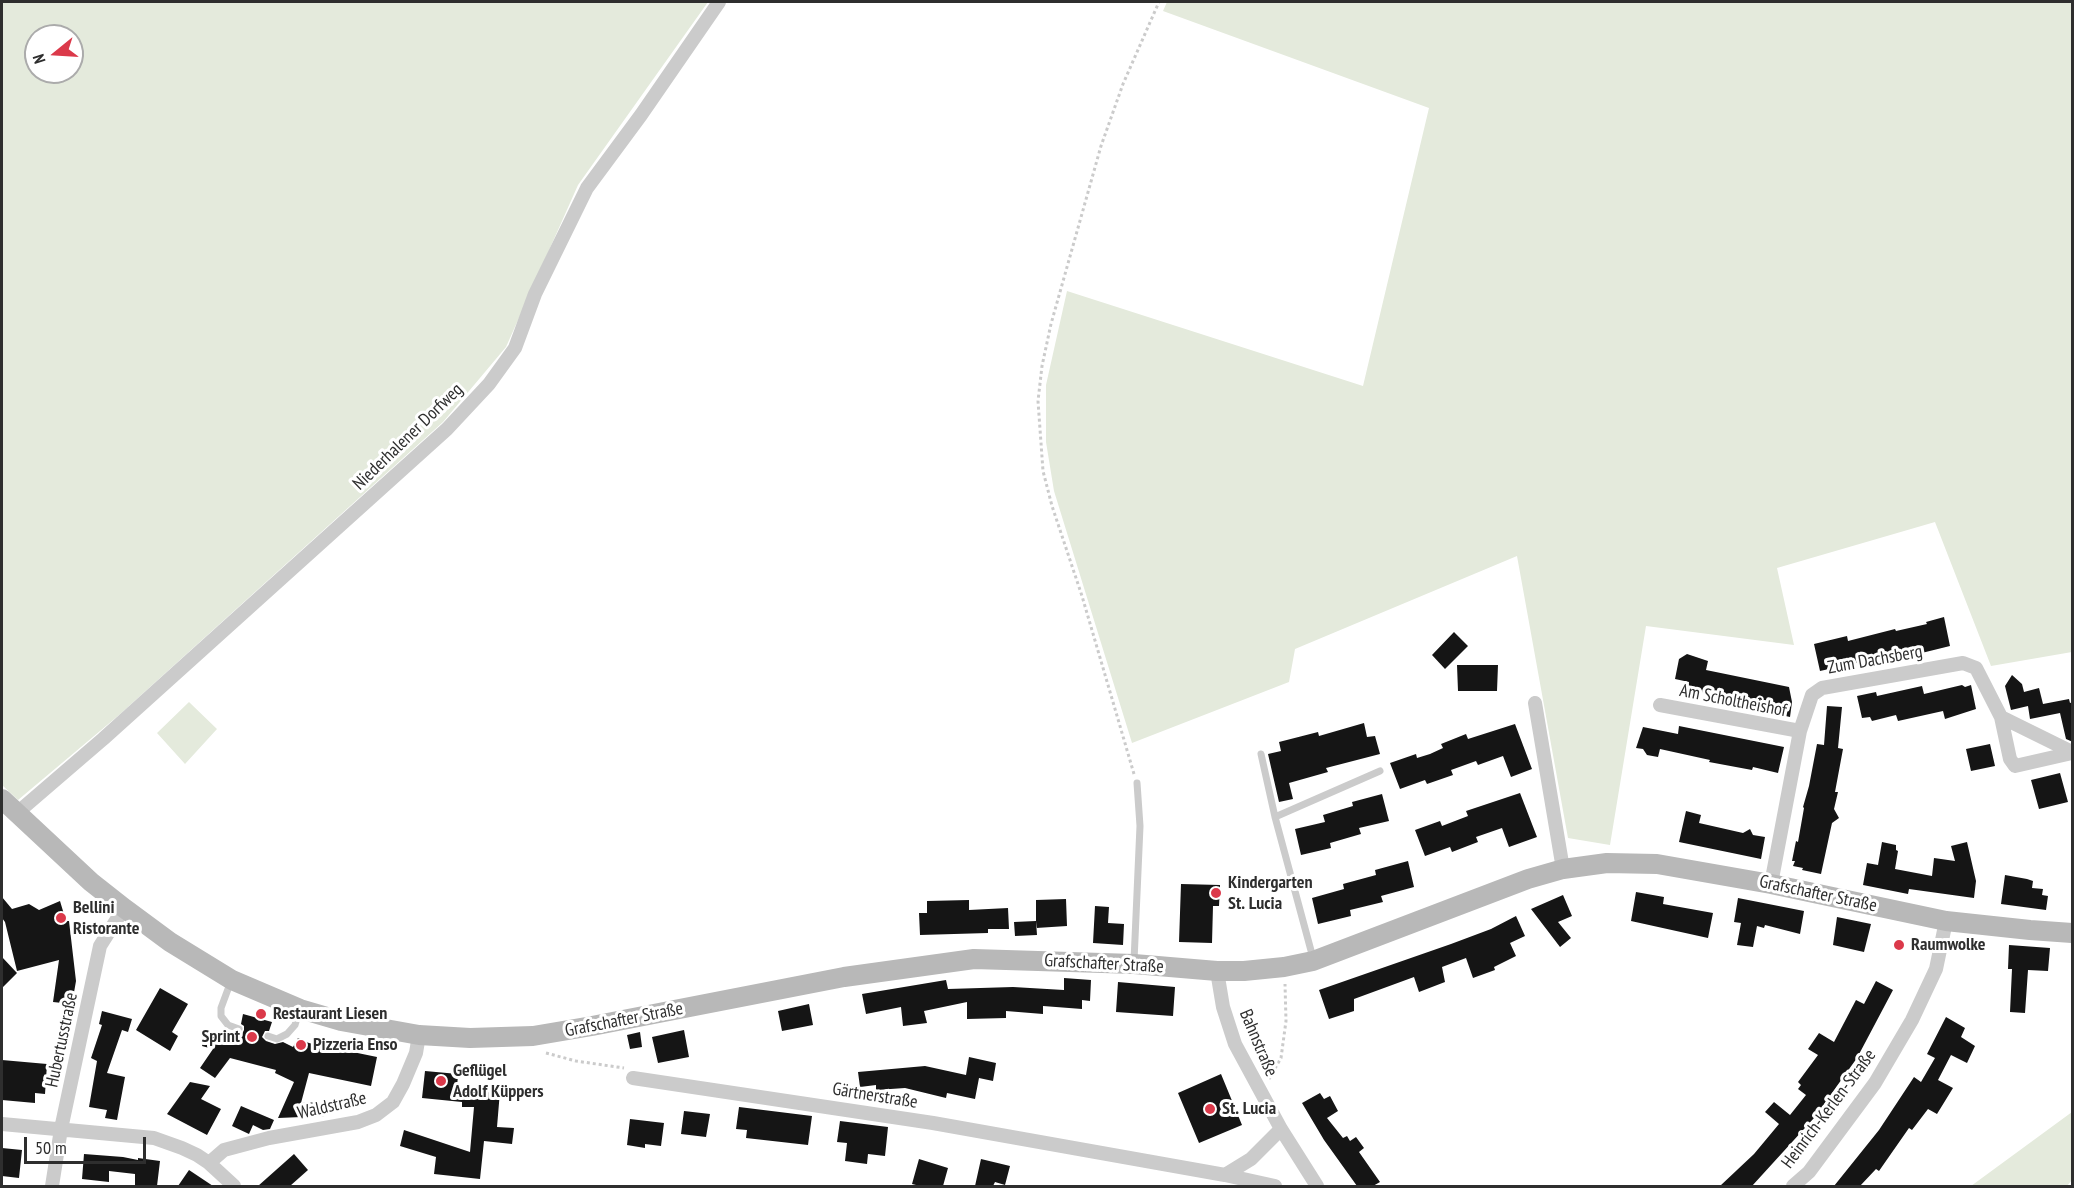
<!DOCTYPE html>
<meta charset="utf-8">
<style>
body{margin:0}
#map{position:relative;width:2074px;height:1188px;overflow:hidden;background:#fff;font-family:"PT Sans Narrow",sans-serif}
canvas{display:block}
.frame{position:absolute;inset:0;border:3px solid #2e2e2e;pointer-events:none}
.north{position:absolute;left:24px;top:24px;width:60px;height:60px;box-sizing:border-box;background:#fff;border:2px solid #ababab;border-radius:50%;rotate:252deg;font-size:16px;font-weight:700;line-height:24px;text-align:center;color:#2e2e2e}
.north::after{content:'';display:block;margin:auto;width:21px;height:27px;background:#db394a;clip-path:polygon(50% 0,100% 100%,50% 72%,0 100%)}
.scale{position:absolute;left:24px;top:1137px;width:122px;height:27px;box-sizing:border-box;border:3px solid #2e2e2e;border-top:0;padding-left:8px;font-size:18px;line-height:21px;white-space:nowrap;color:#2e2e2e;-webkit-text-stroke:4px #fff;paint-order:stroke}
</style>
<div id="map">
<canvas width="2074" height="1188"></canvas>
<div class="frame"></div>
<div class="north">N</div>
<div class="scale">50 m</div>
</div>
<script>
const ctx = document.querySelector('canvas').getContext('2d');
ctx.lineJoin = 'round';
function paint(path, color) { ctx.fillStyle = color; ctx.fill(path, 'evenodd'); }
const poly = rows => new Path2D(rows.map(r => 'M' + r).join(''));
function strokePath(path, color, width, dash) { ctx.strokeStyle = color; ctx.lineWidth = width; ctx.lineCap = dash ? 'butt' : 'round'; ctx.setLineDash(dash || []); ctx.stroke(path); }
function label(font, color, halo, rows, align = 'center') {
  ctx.font = font + ' "PT Sans Narrow",sans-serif'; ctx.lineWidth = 6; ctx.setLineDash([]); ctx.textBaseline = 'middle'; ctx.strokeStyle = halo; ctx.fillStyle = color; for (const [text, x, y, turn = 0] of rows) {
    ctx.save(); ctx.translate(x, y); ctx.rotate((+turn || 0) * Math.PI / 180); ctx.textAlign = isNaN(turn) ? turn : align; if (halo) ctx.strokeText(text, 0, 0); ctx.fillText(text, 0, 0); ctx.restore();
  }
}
const green = poly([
 [2,2,708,2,578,185,506,347,443,422,119,715,18,800,2,785],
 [36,36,72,36,72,72,36,72],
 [1167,2,2072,2,2072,652,1991,666,1935,522,1777,568,1794,645,1646,626,1610,845,1568,838,1517,556,1295,649,1289,682,1132,743,1054,491,1046,442,1046,385,1067,291,1363,386,1429,108,1163,11],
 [189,702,217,729,185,764,157,733],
 [2072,1112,2072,1180,2067,1186,1971,1186]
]);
const building = poly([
 [1944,617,1950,646,1869,666,1868,660,1849,665,1848,658,1847,665,1820,671,1814,644,1847,636,1848,641,1895,629,1896,631,1927,624,1926,622],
 [1454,632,1468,646,1445,669,1432,655],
 [1687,654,1708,661,1706,670,1789,687,1792,702,1790,717,1746,707,1742,709,1737,704,1731,707,1729,703,1723,702,1724,697,1688,689,1689,682,1675,679,1679,659],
 [1457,665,1498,665,1497,691,1458,691],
 [2012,675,2022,684,2024,692,2039,688,2043,704,2069,699,2070,703,2073,702,2073,742,2066,739,2060,713,2030,719,2028,706,2011,710,2005,686],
 [1962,685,1965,687,1971,685,1976,709,1945,719,1943,711,1898,721,1896,715,1872,721,1870,717,1862,718,1857,696,1876,692,1877,696,1922,686,1924,694],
 [1827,706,1842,707,1838,748,1843,749,1835,792,1838,792,1834,809,1839,818,1832,823,1821,874,1802,870,1803,868,1793,866,1795,861,1792,861,1796,841,1798,842,1804,808,1803,807,1809,786,1817,744,1824,745],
 [1364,723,1367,737,1375,736,1380,754,1326,768,1328,772,1289,783,1293,799,1279,802,1268,754,1281,751,1279,742,1318,732,1319,736],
 [1515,724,1532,769,1511,777,1503,756,1478,765,1476,761,1451,770,1453,775,1427,784,1425,780,1400,789,1390,763,1416,754,1417,758,1430,754,1443,748,1441,744,1466,734,1468,739],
 [1679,726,1784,747,1778,773,1753,767,1752,770,1709,762,1710,760,1660,749,1658,757,1647,755,1643,749,1636,748,1643,727,1678,734],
 [1990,744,1995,766,1971,771,1966,749],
 [2060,773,2068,802,2039,809,2031,780],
 [1520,793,1537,837,1509,847,1502,828,1476,837,1478,842,1452,852,1450,847,1425,856,1415,830,1440,821,1442,826,1468,816,1466,811],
 [1382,794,1389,821,1359,828,1361,834,1330,843,1331,848,1301,855,1295,829,1325,822,1323,815,1353,806,1352,802],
 [1686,811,1701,815,1699,823,1743,833,1750,829,1753,835,1765,837,1761,859,1679,842],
 [1882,842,1896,845,1896,850,1898,851,1895,869,1932,876,1934,858,1955,861,1951,846,1967,842,1976,881,1974,898,1909,889,1908,894,1863,885,1867,863,1878,865],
 [1408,861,1414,887,1381,896,1383,902,1350,910,1351,916,1318,924,1312,898,1344,889,1343,884,1376,875,1375,870],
 [2005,875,2027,879,2033,881,2032,888,2043,889,2042,895,2048,896,2046,910,2001,904],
 [1181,884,1220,885,1219,906,1213,906,1212,943,1179,942],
 [1636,892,1664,897,1663,904,1713,913,1708,938,1631,921],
 [1563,895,1572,916,1558,922,1571,938,1560,947,1531,909],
 [2,897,12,909,29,904,39,910,60,901,66,921,69,921,76,981,72,1004,53,1002,59,960,17,971,5,922,2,918],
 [1738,898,1804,911,1800,934,1765,925,1764,928,1757,926,1753,947,1737,945,1741,923,1734,922],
 [1066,899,1067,926,1036,928,1036,900],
 [969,900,969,910,1008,908,1009,929,988,929,988,933,920,935,919,913,927,913,927,901],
 [1095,906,1109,907,1108,923,1124,924,1123,945,1093,943],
 [1516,916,1525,936,1510,943,1516,956,1494,967,1495,970,1473,978,1466,958,1442,967,1445,982,1419,992,1414,977,1354,999,1354,1011,1329,1019,1319,990,1451,944,1491,929],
 [1837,917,1871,924,1864,952,1833,945],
 [1036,921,1037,935,1015,936,1014,922],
 [2009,945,2050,948,2048,971,2028,970,2025,1013,2010,1012,2012,969,2008,969],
 [2,957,17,973,2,988],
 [1064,978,1091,980,1090,1001,1082,1000,1082,1009,1043,1006,1043,1014,1006,1011,1006,1018,967,1019,967,1002,924,1011,927,1023,903,1026,901,1007,866,1014,862,994,946,980,948,989,1013,987,1064,990],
 [1876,981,1893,990,1857,1058,1814,1118,1752,1186,1720,1186,1754,1154,1779,1124,1765,1112,1774,1102,1790,1115,1806,1095,1798,1089,1801,1085,1798,1082,1818,1055,1808,1049,1819,1033,1834,1042,1856,1000,1864,1004],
 [1118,982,1175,987,1173,1016,1116,1012],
 [160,988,188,1004,172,1032,178,1036,170,1051,136,1030],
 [809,1004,813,1025,782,1031,778,1011],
 [102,1011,132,1019,128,1032,122,1030,107,1073,125,1077,117,1120,105,1118,107,1110,89,1107,97,1061,91,1058,102,1025,99,1024],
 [243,1014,272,1022,269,1031,265,1031,262,1037,266,1041,275,1044,283,1042,293,1047,298,1038,309,1043,377,1057,371,1086,309,1073,301,1103,324,1102,325,1116,278,1118,294,1082,275,1073,276,1070,230,1058,215,1078,200,1068,213,1049,202,1046,206,1030,237,1038,238,1034,242,1034,244,1030,244,1026,241,1024],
 [1946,1017,1965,1028,1961,1037,1975,1046,1967,1063,1951,1055,1938,1080,1953,1088,1937,1114,1928,1109,1912,1130,1909,1128,1879,1171,1876,1169,1860,1186,1834,1186,1879,1130,1914,1077,1921,1082,1935,1058,1927,1054],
 [684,1030,689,1057,658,1063,652,1037],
 [640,1032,642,1047,630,1049,627,1035],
 [969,1057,996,1063,993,1081,979,1078,975,1099,947,1093,946,1098,905,1088,876,1090,876,1085,860,1087,858,1072,925,1066,966,1075],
 [2,1060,47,1064,45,1094,35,1093,35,1103,2,1100],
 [425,1071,458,1074,457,1088,500,1091,497,1127,514,1128,512,1144,484,1141,480,1179,434,1174,436,1157,400,1146,404,1130,470,1152,474,1107,462,1107,462,1102,422,1098],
 [1221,1074,1242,1125,1199,1143,1178,1093],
 [190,1082,210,1086,201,1099,221,1109,207,1135,167,1114],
 [1320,1093,1324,1099,1330,1096,1338,1111,1327,1118,1343,1138,1347,1136,1350,1141,1356,1137,1364,1148,1359,1152,1380,1182,1373,1186,1357,1186,1324,1140,1302,1103],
 [241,1106,274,1120,270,1129,263,1130,253,1125,249,1134,232,1126],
 [739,1107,812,1116,808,1145,746,1138,747,1130,736,1129],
 [684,1111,710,1114,706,1137,681,1134],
 [630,1119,664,1123,661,1146,645,1144,645,1148,627,1145],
 [840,1121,888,1127,885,1156,868,1154,867,1164,845,1161,847,1143,837,1142],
 [2,1148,22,1150,19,1178,2,1176],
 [84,1154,123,1157,138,1160,138,1158,160,1161,157,1186,135,1186,135,1174,109,1171,109,1182,82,1179],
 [294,1154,308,1170,290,1186,258,1186],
 [919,1159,948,1168,943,1186,920,1186,912,1184],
 [981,1159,1010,1166,1005,1185,995,1182,993,1186,975,1186],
 [189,1170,213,1186,178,1186]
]);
const path = poly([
 [1134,774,1082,596,1052,506,1043,471,1038,401,1042,366,1051,324,1101,146,1123,84,1159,2],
 [546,1053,576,1061,624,1068],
 [1269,1079,1281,1058,1286,1021,1285,984]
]);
const lane = poly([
 [1261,754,1275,817,1313,958],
 [1275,817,1380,771],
 [1134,961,1140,826,1137,783],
 [231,981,221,1008,221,1016,228,1025,239,1029],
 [268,1036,277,1039,287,1034,295,1025,299,1011]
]);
const street = poly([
 [1535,703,1563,869],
 [1660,705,1800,731],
 [2001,717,2072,752],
 [17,813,103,739,447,429,489,384,515,348,535,294,587,188,641,115,719,2],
 [1771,884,1800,731,1812,695,1822,688,1963,663,1976,668,2001,717,2010,759,2015,766,2072,753],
 [1217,971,1223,1007,1235,1044,1281,1129,1317,1186],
 [633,1078,933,1123,1225,1175,1275,1186],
 [2,1124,154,1138,182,1148,197,1155,209,1163,234,1186],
 [209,1163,224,1150,269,1138,358,1122,376,1115,393,1102,403,1084,416,1053,419,1035],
 [1225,1175,1251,1159,1281,1129],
 [52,1186,61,1129,100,946,124,908],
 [1793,1186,1809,1172,1875,1083,1912,1020,1936,969,1946,921]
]);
const secondary = poly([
 [2,799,91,882,124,908,170,942,232,980,300,1009,341,1021,419,1035,470,1038,533,1036,592,1026,844,977,974,959,1134,964,1217,971,1244,971,1284,967,1313,961,1528,879,1563,869,1607,863,1657,864,1771,884,1946,921,2030,930,2072,933]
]);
const markers = [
 [1216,893,6,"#db394a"],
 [61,918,6,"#db394a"],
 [1899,945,6,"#db394a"],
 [261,1014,6,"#db394a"],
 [252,1037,6,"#db394a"],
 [301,1045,6,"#db394a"],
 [441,1081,6,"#db394a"],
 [1210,1109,6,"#db394a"]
];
const streetNames = [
 ["Niederhalener Dorfweg",408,437,-44],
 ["Zum Dachsberg",1875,660,-10],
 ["Am Scholtheishof",1733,701,11],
 ["Grafschafter Straße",1818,894,12],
 ["Grafschafter Straße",1104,964,3],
 ["Grafschafter Straße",624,1020,-11],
 ["Hubertusstraße",62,1040,-78],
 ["Bahnstraße",1258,1043,67],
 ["Gärtnerstraße",875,1096,9],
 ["Waldstraße",332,1106,-13],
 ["Heinrich-Kerlen-Straße",1829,1109,-53]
];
const poiNames = [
 ["Kindergarten",1228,883],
 ["St. Lucia",1228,904],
 ["Bellini",73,908],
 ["Ristorante",73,929],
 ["Raumwolke",1911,945],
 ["Restaurant Liesen",273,1014],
 ["Sprint",240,1037,"right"],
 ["Pizzeria Enso",313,1045],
 ["Geflügel",453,1071],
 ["Adolf Küppers",453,1092],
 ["St. Lucia",1222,1109]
];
paint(green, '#e4eadc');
paint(building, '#151515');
strokePath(path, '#cbcbcb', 3, [3, 3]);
strokePath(lane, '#cbcbcb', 7);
strokePath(street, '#cbcbcb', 14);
strokePath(secondary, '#b8b8b8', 20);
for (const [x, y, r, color] of markers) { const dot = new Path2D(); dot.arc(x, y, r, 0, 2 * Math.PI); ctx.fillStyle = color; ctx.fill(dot); strokePath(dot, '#fff', 2); }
label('18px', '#2e2e2e', '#fff', streetNames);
label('bold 18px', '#2e2e2e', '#fff', poiNames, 'left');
</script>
